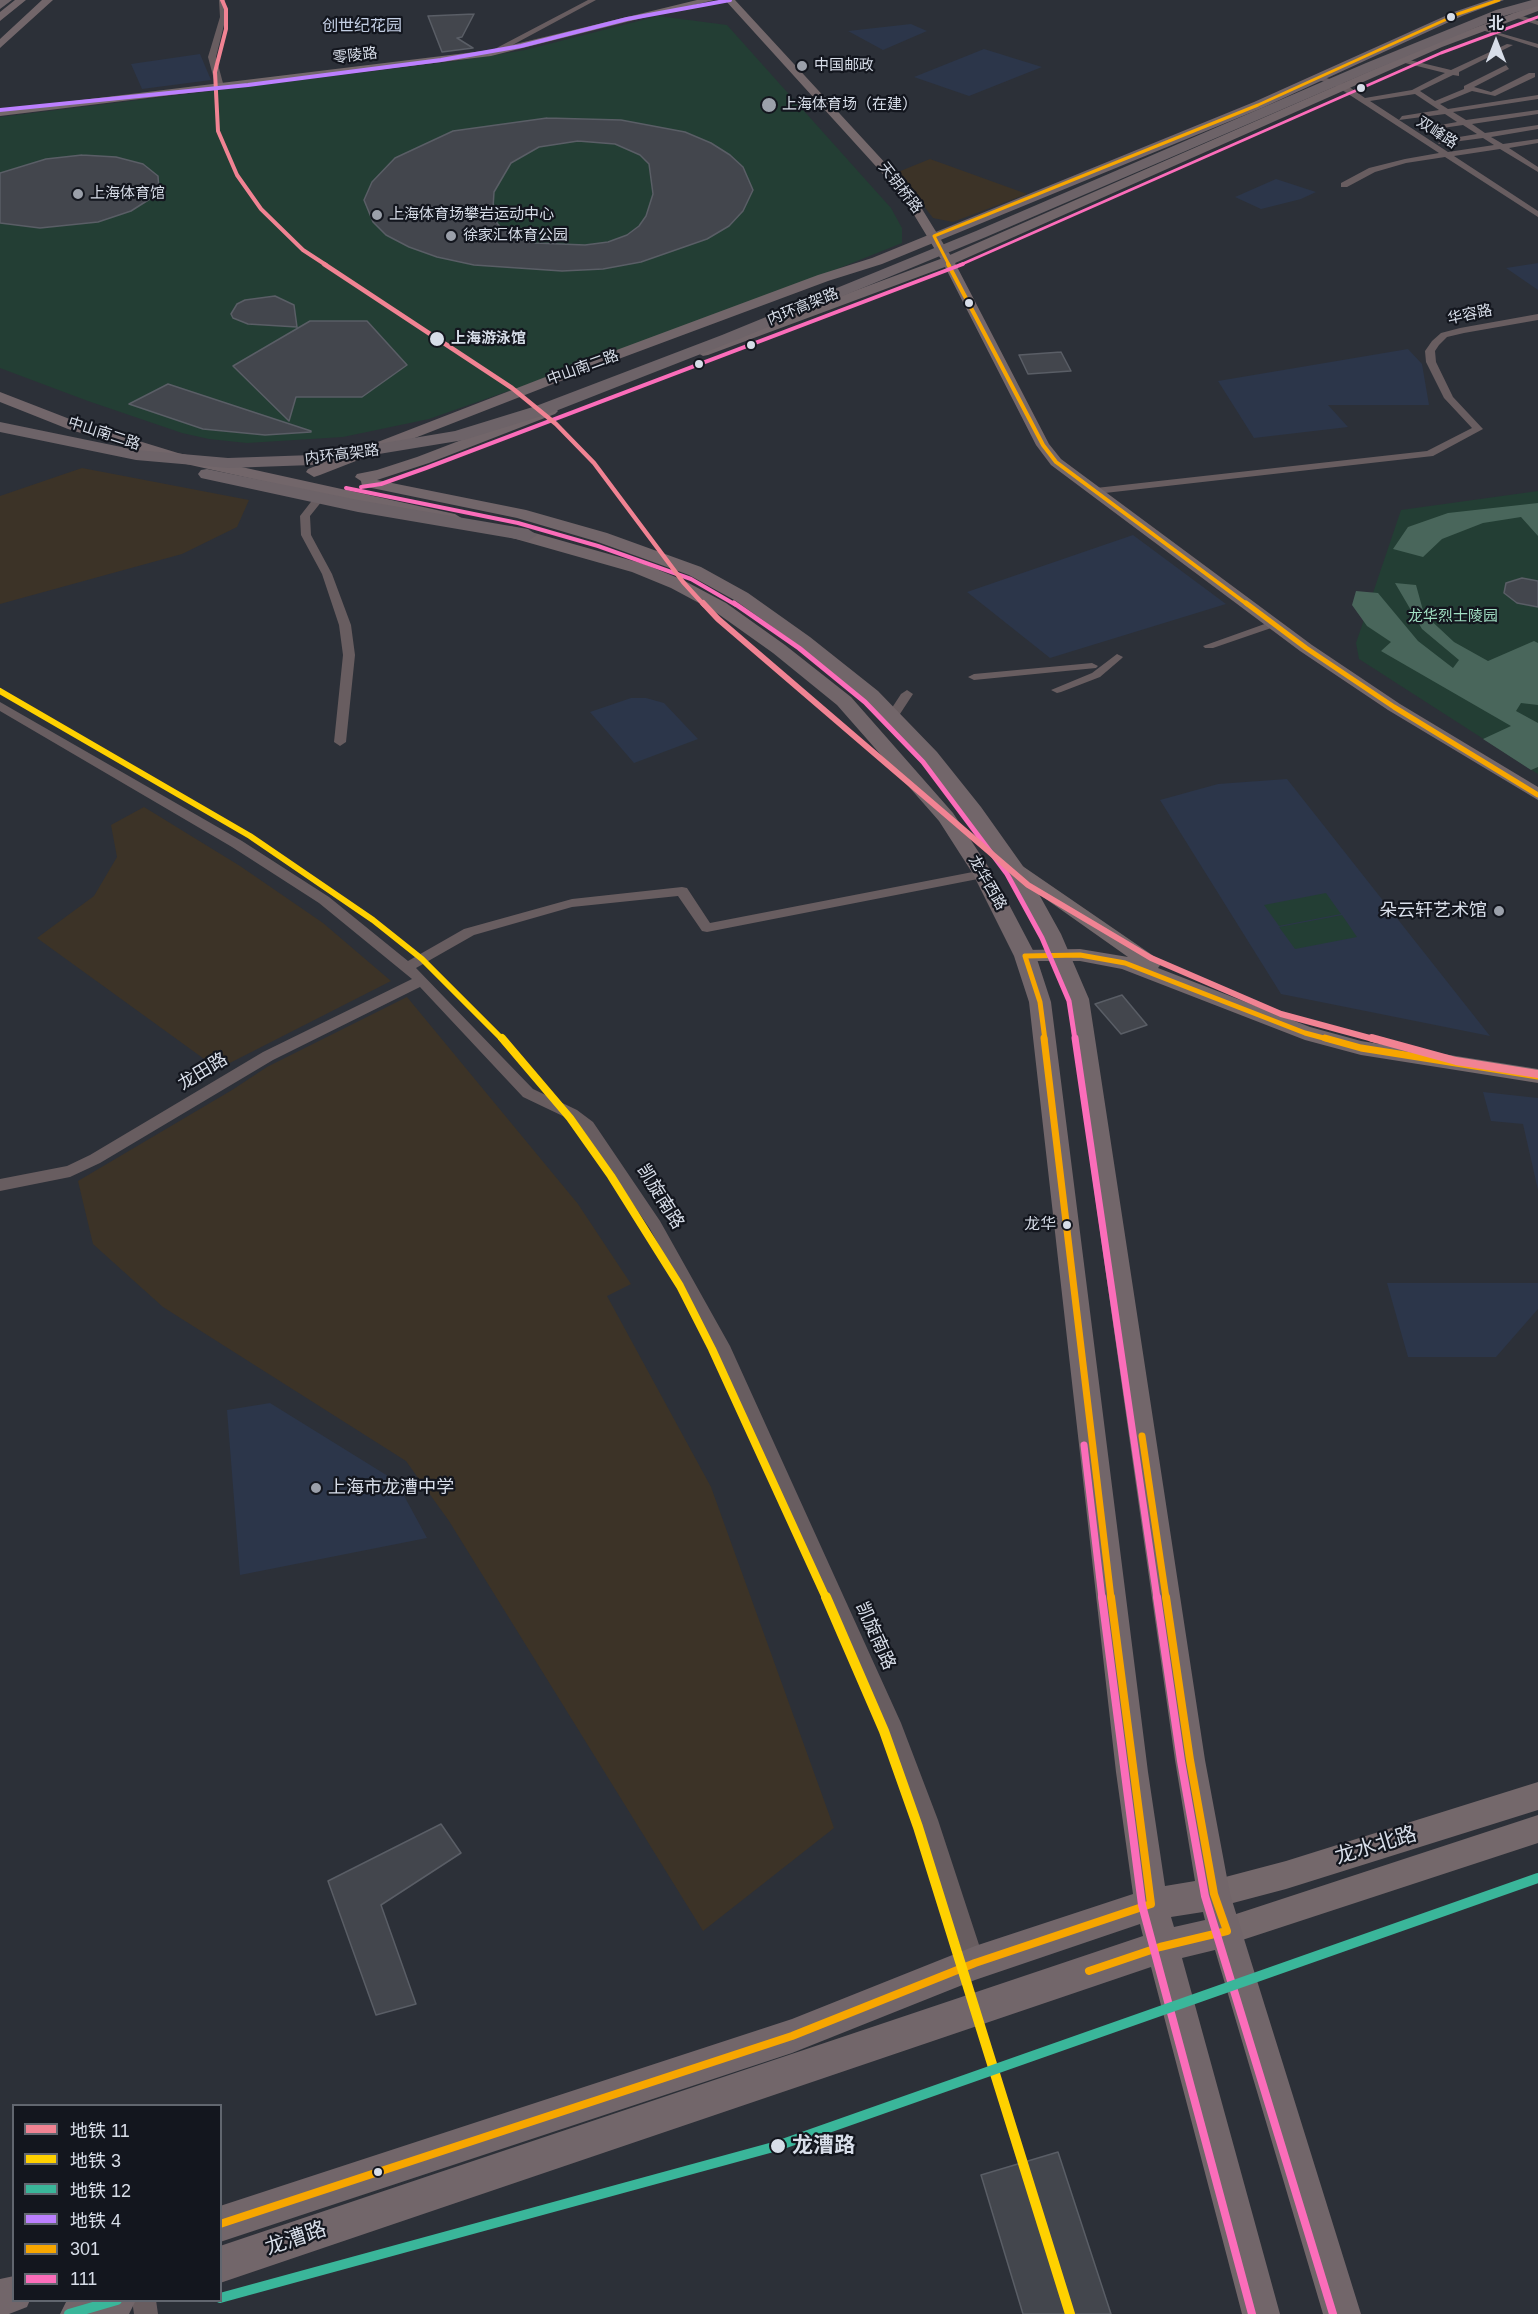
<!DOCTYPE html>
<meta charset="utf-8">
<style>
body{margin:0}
#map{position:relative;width:1538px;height:2314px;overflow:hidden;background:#2c3038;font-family:Arial,"Noto Sans SC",sans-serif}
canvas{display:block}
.legend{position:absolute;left:12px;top:2104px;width:210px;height:198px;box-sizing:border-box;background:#13161e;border:2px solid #61666f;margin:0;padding:8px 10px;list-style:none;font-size:18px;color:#d7dde8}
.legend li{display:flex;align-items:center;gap:12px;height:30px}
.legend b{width:30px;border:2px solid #61666f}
.north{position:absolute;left:1466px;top:12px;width:60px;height:60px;-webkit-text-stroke:4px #13161e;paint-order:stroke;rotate:0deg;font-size:16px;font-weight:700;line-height:24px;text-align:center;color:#d7dde8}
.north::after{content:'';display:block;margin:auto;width:21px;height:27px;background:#d7dde8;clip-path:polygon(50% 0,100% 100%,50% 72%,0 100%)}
</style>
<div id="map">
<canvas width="1538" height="2314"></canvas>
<ul class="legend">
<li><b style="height:8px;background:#f18393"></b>地铁 11</li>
<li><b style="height:8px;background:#ffd100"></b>地铁 3</li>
<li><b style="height:8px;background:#3ab69a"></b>地铁 12</li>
<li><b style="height:8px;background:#bc80ff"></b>地铁 4</li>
<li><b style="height:8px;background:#f7a600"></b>301</li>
<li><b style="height:8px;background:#fb6dba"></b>111</li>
</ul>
<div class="north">北</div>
</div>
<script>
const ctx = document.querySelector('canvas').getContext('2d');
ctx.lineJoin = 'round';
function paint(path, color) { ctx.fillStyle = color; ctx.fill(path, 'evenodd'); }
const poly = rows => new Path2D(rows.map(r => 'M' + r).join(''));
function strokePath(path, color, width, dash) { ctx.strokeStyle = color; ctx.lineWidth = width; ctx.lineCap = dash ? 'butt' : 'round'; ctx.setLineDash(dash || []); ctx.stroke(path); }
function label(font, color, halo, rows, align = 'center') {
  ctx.font = font + ' Arial,"Noto Sans SC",sans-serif'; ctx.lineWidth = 4.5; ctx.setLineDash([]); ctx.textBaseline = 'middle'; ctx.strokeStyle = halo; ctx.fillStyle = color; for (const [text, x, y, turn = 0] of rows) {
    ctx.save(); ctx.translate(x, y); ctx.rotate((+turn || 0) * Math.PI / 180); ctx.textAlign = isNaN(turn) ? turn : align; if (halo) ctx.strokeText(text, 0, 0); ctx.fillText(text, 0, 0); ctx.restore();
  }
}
const commercial = poly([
 [930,159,1027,194,953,222,933,218,898,172],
 [82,468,249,500,237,527,182,554,0,604,0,496],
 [144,807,240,866,323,923,391,981,218,1069,37,938,94,896,117,857,111,825],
 [407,997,578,1204,631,1284,607,1296,711,1487,834,1828,703,1931,449,1521,406,1461,163,1307,93,1244,78,1181,232,1090,267,1067]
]);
const built = poly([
 [911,24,927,31,883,50,848,31],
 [984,49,1042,67,969,96,914,77],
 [200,54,211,80,142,89,131,64],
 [1276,179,1316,192,1301,199,1261,209,1235,197],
 [1538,263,1538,290,1506,268],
 [1408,349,1422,364,1429,405,1328,405,1348,427,1254,438,1218,381],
 [1133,535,1226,604,1050,658,967,592],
 [631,698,646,698,664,703,698,739,634,763,590,712],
 [1287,779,1490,1036,1281,994,1160,800,1218,784],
 [1483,1092,1538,1098,1538,1190,1523,1124,1491,1121],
 [1387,1283,1538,1283,1538,1309,1496,1357,1408,1357],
 [270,1403,396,1481,427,1538,240,1575,227,1410]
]);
const green = poly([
 [658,16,727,25,891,208,902,228,902,243,710,320,429,419,343,437,247,443,209,439,182,433,88,401,0,368,0,117,457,61,525,50],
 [1538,491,1538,774,1359,659,1356,643,1401,510],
 [1326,893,1341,914,1279,926,1264,905],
 [1342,915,1357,937,1295,949,1279,927]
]);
const forest = poly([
 [1538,503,1538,536,1521,517,1483,523,1442,539,1423,557,1393,549,1408,527,1448,513],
 [1395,583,1416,585,1424,614,1454,642,1488,661,1534,641,1538,643,1538,705,1521,703,1516,711,1538,723,1538,767,1531,770,1483,739,1511,726,1381,651,1391,642,1367,626,1352,605,1356,591,1378,593,1418,641,1453,668,1459,660,1422,629]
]);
const building = poly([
 [474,14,462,37,457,38,473,48,442,52,428,16,474,14],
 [547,118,621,120,685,132,711,143,730,155,743,167,753,190,743,211,729,226,707,239,641,262,603,269,562,271,474,265,437,257,409,247,386,235,373,222,364,200,372,182,395,158,453,131,547,118],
 [578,141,615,144,640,155,649,164,653,194,646,216,639,226,627,235,608,242,585,245,535,243,516,238,502,229,497,223,493,208,494,192,511,163,539,147,578,141],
 [82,155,116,157,143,164,158,176,159,190,153,197,131,211,98,222,40,228,0,223,0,173,46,159,82,155],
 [275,296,294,305,297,327,248,324,233,318,231,314,237,304,245,300,275,296],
 [310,321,367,321,407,365,362,397,296,397,289,421,233,366,310,321],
 [1061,352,1071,371,1028,374,1019,355,1061,352],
 [168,384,311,431,311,432,265,435,203,429,129,404,168,384],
 [1522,578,1538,581,1538,607,1517,603,1504,593,1506,583,1522,578],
 [1122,995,1147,1025,1121,1034,1095,1004,1122,995],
 [441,1824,461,1853,381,1905,416,2004,376,2015,328,1881,441,1824],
 [1058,2152,1111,2314,1023,2314,981,2175,1058,2152]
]);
const street = poly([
 [219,0,225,0,226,17,216,57,224,87,220,89,216,87,208,57,220,17,219,0],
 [588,0,596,0,494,55,487,53,588,0],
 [1513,13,1538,21,1538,25,1511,16,1513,13],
 [1479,27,1538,44,1538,48,1479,29,1479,27],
 [1507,44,1513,45,1459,72,1459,76,1453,75,1420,91,1435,101,1464,89,1464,86,1506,65,1509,69,1474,87,1491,92,1529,73,1535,73,1535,77,1495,96,1472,91,1440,104,1448,109,1538,95,1538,99,1453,112,1466,120,1538,110,1538,114,1472,124,1485,133,1538,125,1538,129,1491,137,1503,144,1538,139,1538,143,1509,148,1538,167,1538,172,1500,149,1454,156,1538,211,1538,217,1445,157,1406,163,1375,172,1347,187,1341,187,1341,183,1369,168,1405,159,1439,153,1339,88,1317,79,1317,75,1345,84,1365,98,1412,90,1445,73,1401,62,1401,58,1451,70,1507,44],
 [1415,94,1439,110,1402,116,1399,120,1445,114,1457,122,1418,129,1422,131,1463,125,1477,134,1441,140,1438,144,1483,138,1494,145,1448,152,1370,101,1415,94],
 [1538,314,1538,320,1464,333,1447,337,1439,345,1435,351,1436,362,1453,397,1483,429,1433,456,1096,494,1091,491,1096,488,1427,451,1472,428,1444,398,1426,362,1425,351,1432,341,1441,333,1460,328,1538,314],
 [325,488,330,491,310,516,311,535,332,574,351,625,355,655,346,742,340,746,334,742,343,655,339,625,322,574,301,535,300,516,321,489,325,488],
 [1273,621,1279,624,1277,626,1213,648,1205,648,1203,646,1273,621],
 [1117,654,1123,657,1121,659,1100,677,1061,692,1057,693,1051,690,1092,673,1117,654],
 [1092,663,1098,666,1096,668,974,680,968,677,974,674,1092,663],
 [907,690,913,694,898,717,892,721,888,720,886,717,901,694,907,690],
 [0,702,242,841,329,897,408,961,464,929,572,899,682,887,687,888,710,923,983,870,988,871,989,874,988,877,983,878,707,932,702,931,678,896,572,907,474,935,416,968,533,1089,577,1110,593,1122,660,1221,730,1346,901,1723,938,1820,985,1963,982,1970,975,1973,968,1970,918,1820,882,1724,715,1348,650,1229,583,1130,567,1118,523,1097,420,987,273,1060,100,1163,70,1177,0,1191,0,1179,67,1166,90,1155,263,1052,412,979,319,903,232,847,0,711,0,702],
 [132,2300,156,2300,158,2314,134,2314,132,2300]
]);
const secondary = poly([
 [697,0,714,0,491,56,0,116,0,110,491,50,697,0],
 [725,0,735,0,911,191,954,261,1049,444,1061,459,1312,645,1400,704,1538,787,1538,800,1388,710,1300,651,1051,465,1036,445,942,261,902,195,725,0],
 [1015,863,1021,865,1158,959,1161,964,1158,968,1310,1027,1361,1041,1538,1069,1538,1083,1361,1055,1305,1040,1122,969,1080,961,1018,961,1016,956,1018,951,1025,950,1080,949,1128,957,1009,873,1006,869,1009,865,1015,863],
 [1538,1782,1538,1810,1286,1889,1214,1908,1204,1904,1200,1894,1204,1884,1214,1880,1286,1861,1538,1782],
 [1538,1815,1538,1843,1227,1945,1217,1941,1213,1931,1217,1921,1227,1917,1538,1815]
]);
const primary = poly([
 [15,0,26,0,0,21,0,12,15,0],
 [42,0,53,0,0,48,0,39,42,0],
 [1489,0,1504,0,1462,16,1262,108,882,264,828,281,589,370,320,475,314,477,306,472,308,469,579,364,818,275,872,258,1254,102,1454,12,1489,0],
 [1538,4,1538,11,1442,47,953,264,708,355,703,356,696,352,698,349,943,258,1434,43,1538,4],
 [0,392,80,423,178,453,455,514,463,519,455,524,168,460,68,429,0,402,0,392],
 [550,406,555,408,558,411,555,414,429,463,377,480,526,510,607,533,701,567,748,593,810,637,878,691,937,752,981,807,1025,869,1061,934,1089,999,1205,1760,1230,1894,1361,2314,1323,2314,1215,1950,1182,1958,1280,2314,1242,2314,1151,1967,220,2283,220,2246,1143,1936,1140,1924,975,1980,792,2053,220,2242,220,2206,792,2019,975,1946,1133,1894,1116,1772,1029,1002,1014,956,973,874,939,821,837,705,773,653,714,611,671,588,632,572,498,534,496,530,498,526,510,526,644,564,683,580,726,603,785,645,851,697,953,813,993,874,1036,956,1051,1002,1148,1772,1165,1886,1195,1881,1175,1760,1067,999,1039,934,1006,871,923,760,864,699,798,645,736,601,689,575,595,541,517,518,362,486,361,481,355,477,357,474,377,470,417,457,550,406],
 [1203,1912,1205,1920,1174,1927,1171,1917,1203,1912],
 [14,2276,14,2300,30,2300,27,2307,9,2314,0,2314,0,2279,14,2276],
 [67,2300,136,2300,129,2314,60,2314,67,2300]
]);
const highway = poly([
 [0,0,12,0,0,9,0,0],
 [1532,0,1538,0,1538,6,1504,16,1376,69,986,237,734,341,548,414,464,440,312,465,228,468,136,460,0,432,0,422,136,450,228,458,312,455,455,431,536,406,722,335,976,231,1366,63,1496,10,1532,0],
 [207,469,358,500,528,529,537,535,528,541,358,512,201,478,198,474,201,470,207,469]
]);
const bus1Far4 = poly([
 [949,265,934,236,1258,105,1458,14,1499,0]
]);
const bus1Far3 = poly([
 [948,264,1043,445,1056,462,1248,605]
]);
const bus1Far2 = poly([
 [1246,603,1306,648,1394,707,1538,795],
 [1045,1040,1040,1002,1025,956,1080,955,1125,963,1305,1033,1331,1040]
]);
const bus1Far1 = poly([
 [1044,1038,1111,1598],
 [1325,1038,1361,1048,1538,1076],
 [1142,1436,1166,1598]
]);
const bus1 = poly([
 [1089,1971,1160,1947,1227,1931,1214,1894,1190,1760,1166,1597],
 [220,2224,792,2036,975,1963,1151,1904,1111,1597]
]);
const bus2Far4 = poly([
 [960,265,1441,53,1538,17]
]);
const bus2Far3 = poly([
 [361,487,381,484,426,468,963,264],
 [346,488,518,523,598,546,691,579,736,605]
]);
const bus2Far2 = poly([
 [734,603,799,648,865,702,923,762,1007,874,1042,938,1069,1001,1075,1040]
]);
const bus2Far1 = poly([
 [1075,1038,1157,1598],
 [1084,1445,1102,1598]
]);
const bus2 = poly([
 [1102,1597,1142,1905,1252,2314],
 [1157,1597,1181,1761,1205,1896,1333,2314]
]);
const metro1Far3 = poly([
 [222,0,226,9,226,29,215,72,218,131,237,175,261,209,303,250,326,265]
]);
const metro1Far2 = poly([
 [324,264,512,388,556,424,594,463,683,582,704,605]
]);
const metro1Far1 = poly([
 [703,603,718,619,1028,885,1151,958,1281,1014,1377,1040]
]);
const metro1 = poly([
 [1372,1038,1456,1061,1538,1074]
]);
const metro2Far2 = poly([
 [0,691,250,836,373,920,422,959,503,1040]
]);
const metro2Far1 = poly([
 [502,1038,570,1118,611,1176,680,1286,712,1349,826,1598]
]);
const metro2 = poly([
 [826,1597,884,1731,918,1827,1070,2314]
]);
const metro3 = poly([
 [220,2298,777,2146,1538,1878],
 [69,2314,117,2300]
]);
const metro4 = poly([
 [0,110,248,85,441,60,521,46,627,19,730,0]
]);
const markers = [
 [1451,17,5,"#d7dde8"],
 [802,66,6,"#9ba0aa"],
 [1361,88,5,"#d7dde8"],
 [769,105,8,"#9ba0aa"],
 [78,194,6,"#9ba0aa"],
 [377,215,6,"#9ba0aa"],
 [451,236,6,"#9ba0aa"],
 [969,303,5,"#d7dde8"],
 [437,339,8,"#d7dde8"],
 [751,345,5,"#d7dde8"],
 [699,364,5,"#d7dde8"],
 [1499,911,6,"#9ba0aa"],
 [1067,1225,5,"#d7dde8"],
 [316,1488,6,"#9ba0aa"],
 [778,2146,8,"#d7dde8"],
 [378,2172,5,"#d7dde8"]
];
const farStreetnames = [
 ["零陵路",355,56,-7],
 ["双峰路",1437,133,33],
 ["天钥桥路",900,188,52],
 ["内环高架路",803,307,-22],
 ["华容路",1470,315,-12],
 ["中山南二路",583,368,-20],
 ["中山南二路",104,434,18],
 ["内环高架路",342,455,-7],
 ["龙华西路",987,883,60]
];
const farPoinames = [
 ["中国邮政",814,66],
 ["上海体育场（在建）",782,105],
 ["上海体育馆",90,194],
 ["上海体育场攀岩运动中心",389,215],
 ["徐家汇体育公园",463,236]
];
const farStopnames = [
 ["上海游泳馆",451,339]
];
const farParknames = [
 ["龙华烈士陵园",1453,617]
];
const farNeighbourhoodnames = [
 ["创世纪花园",362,27]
];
const busNames = [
 ["龙华",1056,1225]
];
const poiNames = [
 ["朵云轩艺术馆",1487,911],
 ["上海市龙漕中学",328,1488,"left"]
];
const streetNames = [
 ["龙田路",203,1072,-31],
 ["凯旋南路",660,1197,58],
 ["凯旋南路",875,1636,66]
];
const nearStreetnames = [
 ["龙水北路",1376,1846,-17],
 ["龙漕路",296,2239,-19]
];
const nearStopnames = [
 ["龙漕路",792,2146]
];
paint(commercial, '#3c3327');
paint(built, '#2c364a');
paint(green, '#233e34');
paint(forest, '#49665b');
paint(building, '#43464d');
strokePath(building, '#5a5e66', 1.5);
paint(street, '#685d60');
paint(secondary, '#74686b');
paint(primary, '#72666a');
paint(highway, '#6d6368');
strokePath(bus1Far4, '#f7a600', 3);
strokePath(bus1Far3, '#f7a600', 4);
strokePath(bus1Far2, '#f7a600', 5);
strokePath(bus1Far1, '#f7a600', 7);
strokePath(bus1, '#f7a600', 8);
strokePath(bus2Far4, '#fb6dba', 3);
strokePath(bus2Far3, '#fb6dba', 4);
strokePath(bus2Far2, '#fb6dba', 5);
strokePath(bus2Far1, '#fb6dba', 7);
strokePath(bus2, '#fb6dba', 8);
strokePath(metro1Far3, '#f18393', 4);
strokePath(metro1Far2, '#f18393', 4.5);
strokePath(metro1Far1, '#f18393', 6);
strokePath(metro1, '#f18393', 8);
strokePath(metro2Far2, '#ffd100', 6);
strokePath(metro2Far1, '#ffd100', 8);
strokePath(metro2, '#ffd100', 10);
strokePath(metro3, '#3ab69a', 10);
strokePath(metro4, '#bc80ff', 4);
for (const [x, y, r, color] of markers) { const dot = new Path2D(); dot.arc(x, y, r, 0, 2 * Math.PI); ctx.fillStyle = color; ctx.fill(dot); strokePath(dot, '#13161e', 2); }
label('15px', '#d7dde8', '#13161e', farStreetnames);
label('15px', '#d7dde8', '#13161e', farPoinames, 'left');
label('bold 15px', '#d7dde8', '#13161e', farStopnames, 'left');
label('15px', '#a0dec2', '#13161e', farParknames);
label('16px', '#c4cfe4', '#13161e', farNeighbourhoodnames);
label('16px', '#d7dde8', '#13161e', busNames, 'right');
label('18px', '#d7dde8', '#13161e', poiNames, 'right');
label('18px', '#d7dde8', '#13161e', streetNames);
label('21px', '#d7dde8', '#13161e', nearStreetnames);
label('bold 21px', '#d7dde8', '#13161e', nearStopnames, 'left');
</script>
